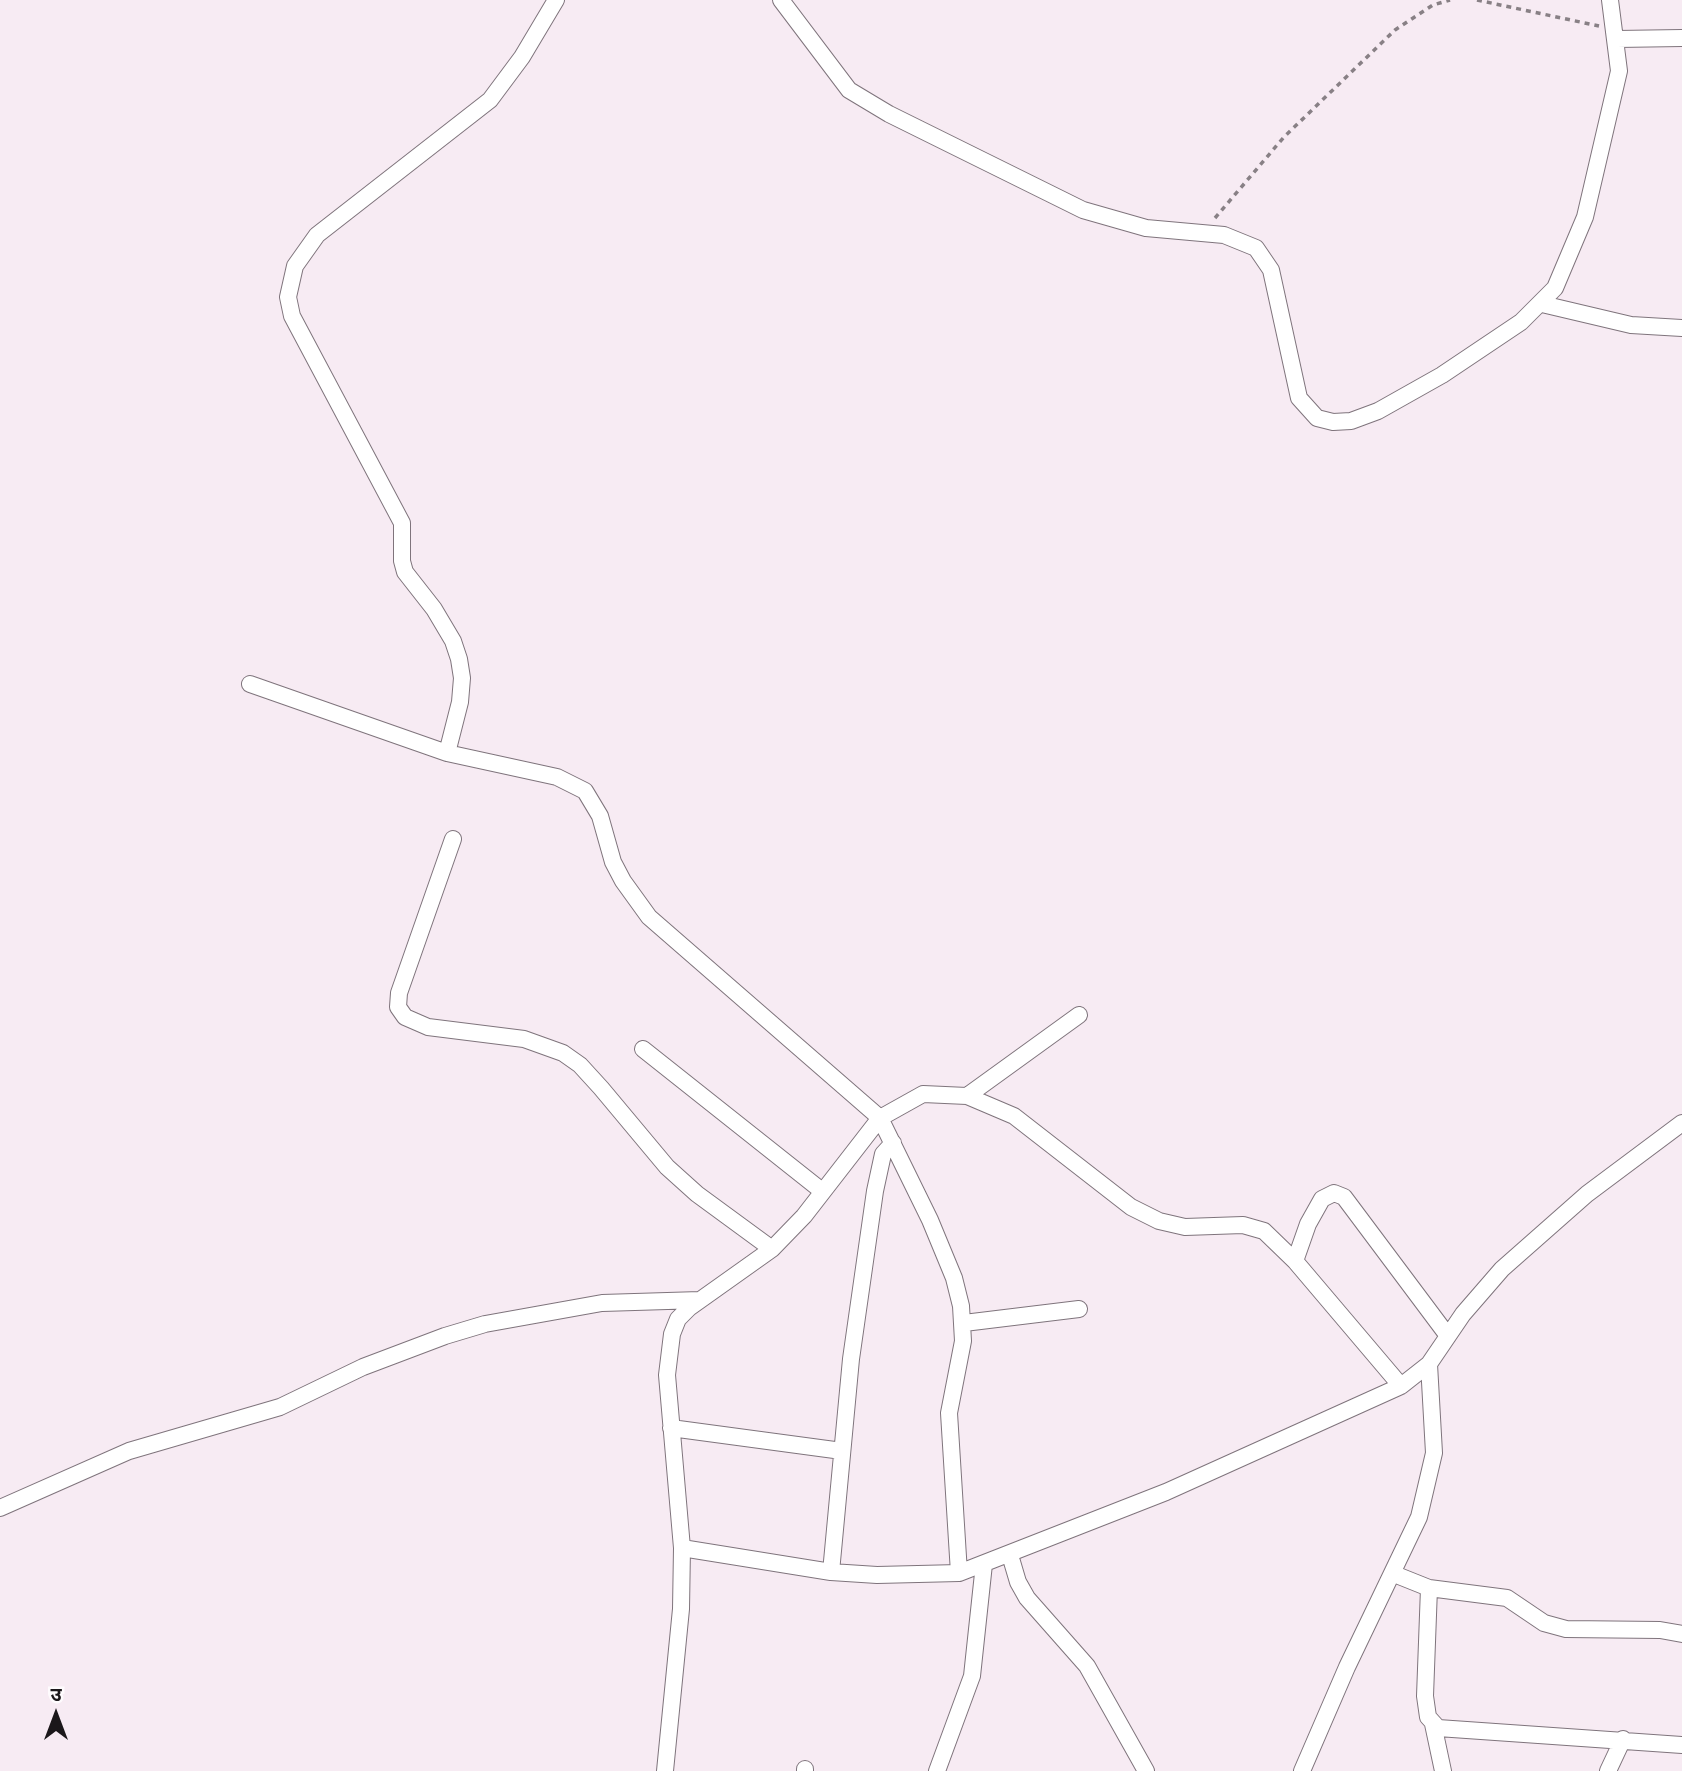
<!DOCTYPE html>
<meta charset="utf-8">
<style>
body{margin:0}
#map{position:relative;width:1682px;height:1771px;overflow:hidden;background:#f7ebf3;font-family:Ubuntu,"Noto Sans Devanagari",sans-serif}
canvas{display:block}
.north{position:absolute;left:21px;top:1680px;width:70px;height:70px;-webkit-text-stroke:5px #fefbfd;paint-order:stroke;rotate:0deg;font-size:19px;font-weight:700;line-height:28px;text-align:center;color:#1b171a}
.north::after{content:'';display:block;margin:auto;width:24px;height:32px;background:#1b171a;clip-path:polygon(50% 0,100% 100%,50% 72%,0 100%)}
</style>
<div id="map">
<canvas width="1682" height="1771"></canvas>
<div class="north">उ</div>
</div>
<script>
const ctx = document.querySelector('canvas').getContext('2d');
ctx.lineJoin = 'round';
const poly = rows => new Path2D(rows.map(r => 'M' + r).join(''));
function strokePath(path, color, width, dash) { ctx.strokeStyle = color; ctx.lineWidth = width; ctx.lineCap = dash ? 'butt' : 'round'; ctx.setLineDash(dash || []); ctx.stroke(path); }
const path = poly([
 [1477,0,1599,26],
 [1215,218,1284,137,1395,30,1433,5,1450,0]
]);
const minor = poly([
 [556,0,522,57,490,100,317,235,295,266,288,297,292,316,402,523,402,561,405,572,434,609,453,641,459,659,462,678,460,702,447,753,557,777,585,791,600,816,613,862,623,881,649,917,880,1118,804,1216,772,1249,689,1308,678,1319,672,1334,667,1375,682,1548,681,1609,665,1771],
 [781,0,849,90,889,114,1083,210,1146,228,1224,235,1256,248,1271,270,1299,398,1317,418,1333,422,1351,421,1378,411,1442,375,1521,322,1555,288,1585,217,1619,71,1610,0],
 [1617,39,1682,38],
 [1542,304,1631,325,1682,328],
 [250,684,447,753],
 [453,839,399,993,398,1007,405,1017,428,1027,524,1039,563,1053,580,1065,601,1088,667,1167,697,1194,772,1249],
 [643,1049,822,1191],
 [967,1096,1079,1015],
 [1295,1261,1264,1231,1243,1225,1185,1227,1159,1221,1131,1207,1014,1116,967,1096,923,1094,880,1118,930,1220,954,1278,961,1306,963,1341,949,1413,959,1573,1166,1492,1401,1386,1429,1364,1463,1314,1502,1269,1587,1194,1682,1123],
 [964,1323,1079,1309],
 [1401,1386,1295,1261,1308,1224,1322,1199,1334,1193,1344,1197,1448,1336],
 [671,1428,842,1451],
 [0,1508,129,1451,280,1407,363,1367,445,1336,485,1324,602,1303,700,1300],
 [682,1548,831,1572,851,1359,875,1191,883,1154,893,1143],
 [1010,1555,1018,1582,1027,1598,1087,1666,1146,1771],
 [831,1572,877,1575,959,1573],
 [1394,1574,1429,1588,1425,1696,1428,1717,1438,1728,1682,1745],
 [1429,1588,1507,1598,1544,1623,1566,1629,1660,1630,1682,1634],
 [1433,1724,1443,1771],
 [805,1769,805,1771],
 [937,1771,972,1676,984,1564],
 [1302,1771,1347,1667,1419,1517,1434,1453,1429,1364],
 [1608,1771,1623,1739]
]);
strokePath(minor, '#7f747c', 18);
strokePath(path, '#888085', 3.5, [5, 5]);
strokePath(minor, '#fff', 16);
</script>
